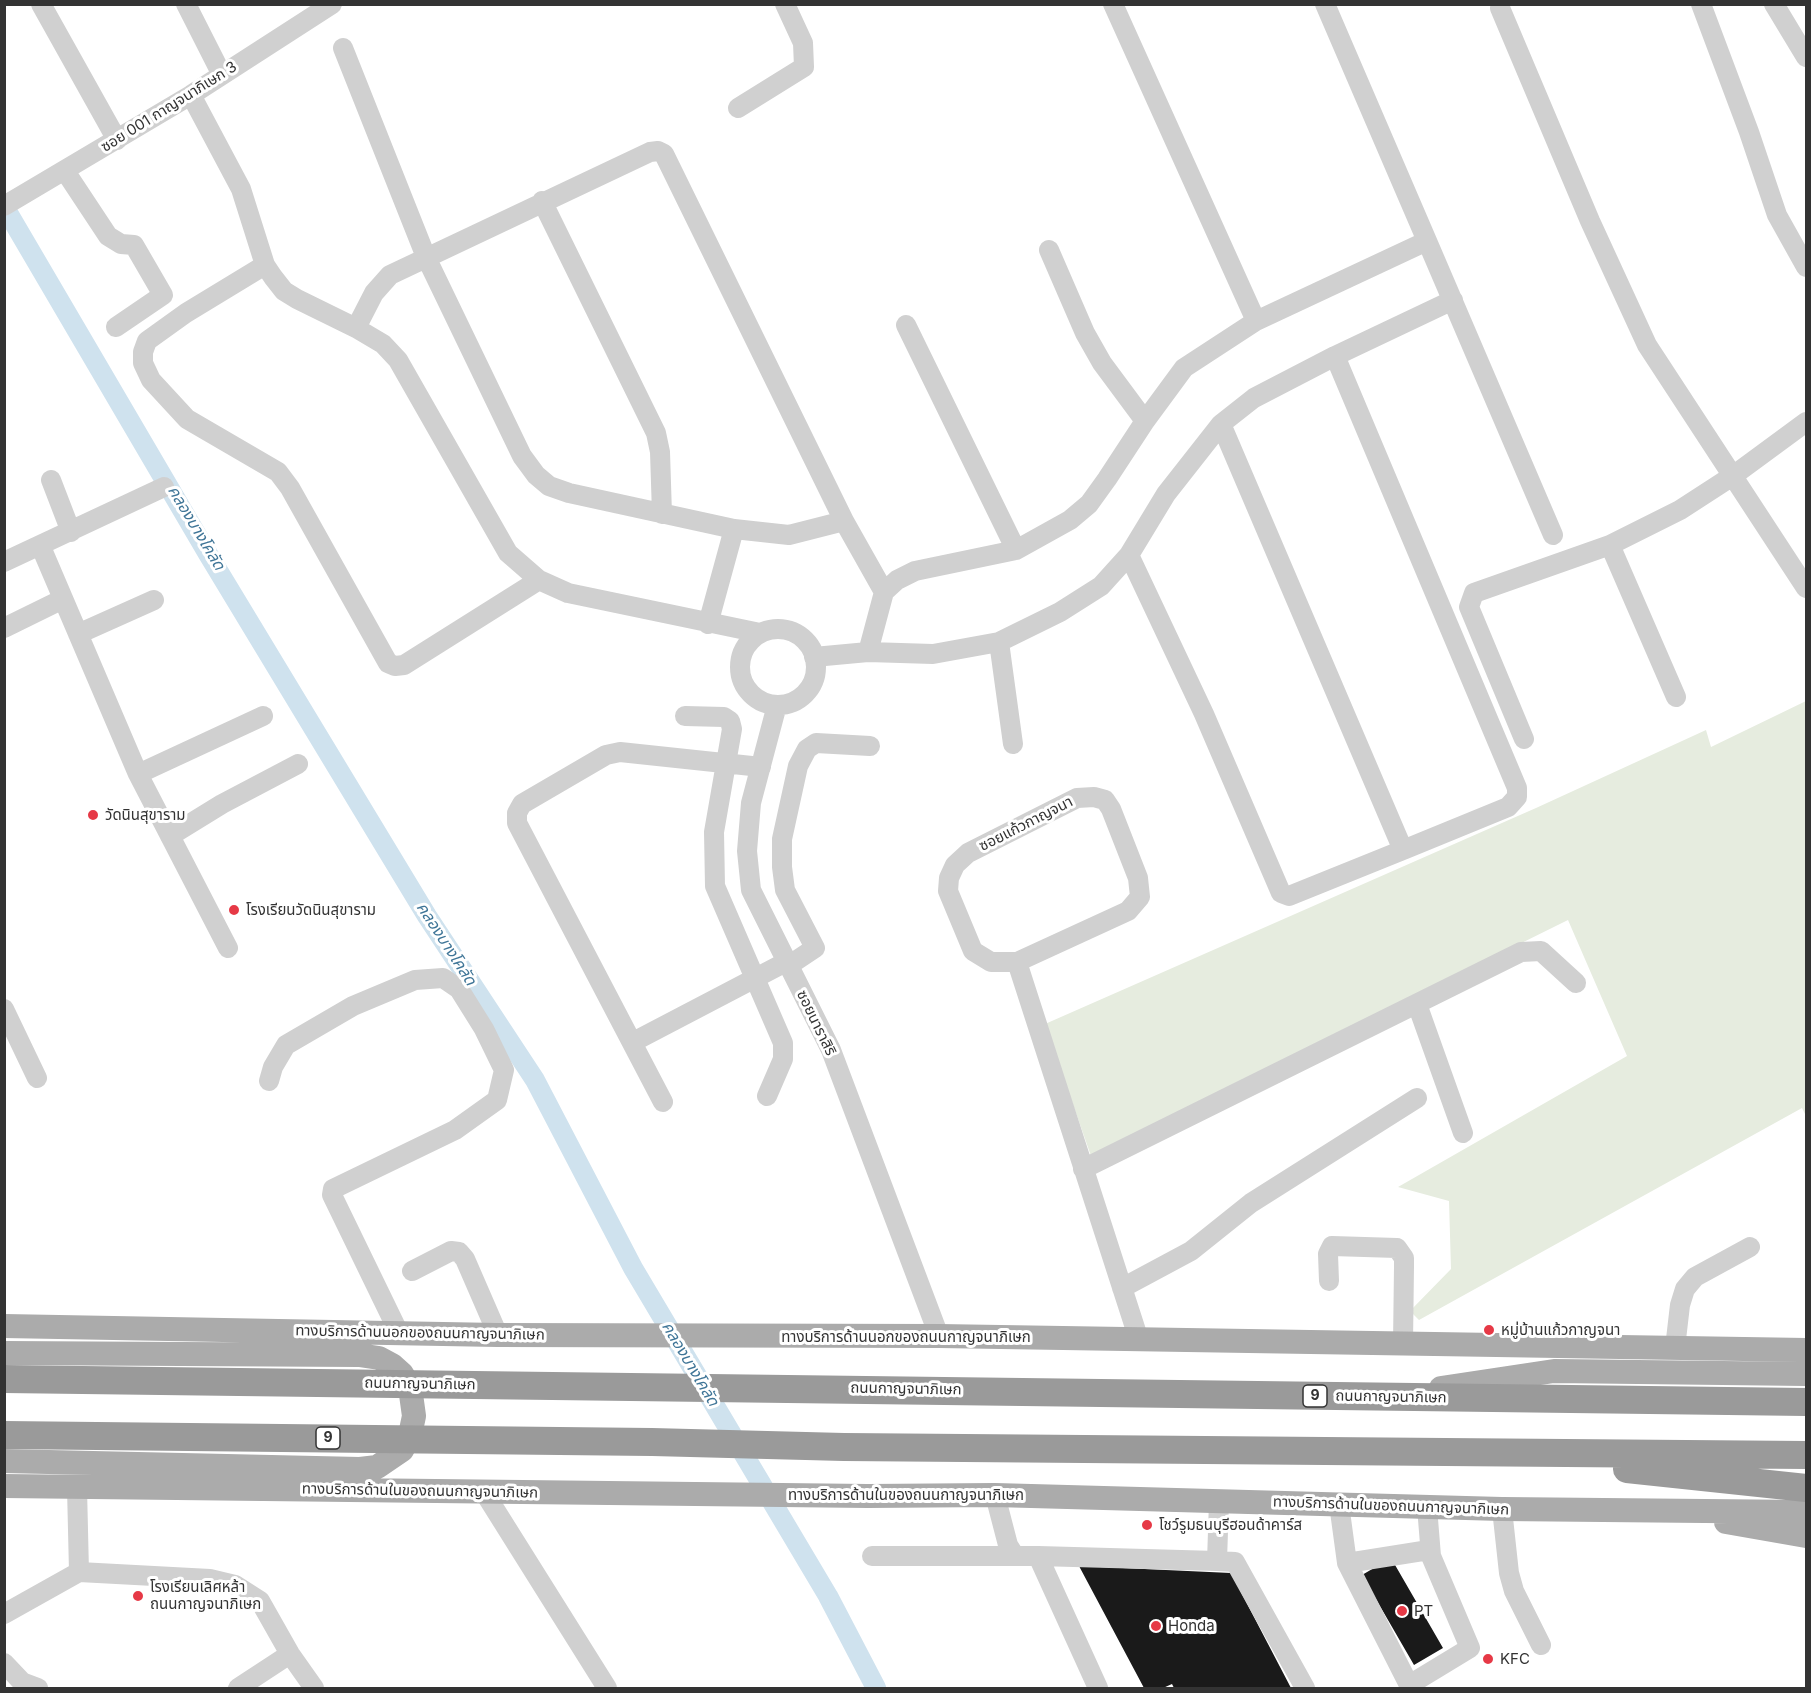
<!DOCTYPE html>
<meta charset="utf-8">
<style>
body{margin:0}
#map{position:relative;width:1811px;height:1693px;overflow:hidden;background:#fff;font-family:Inter,sans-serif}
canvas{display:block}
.frame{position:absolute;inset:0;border:6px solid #333;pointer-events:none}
</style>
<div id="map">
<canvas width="1811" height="1693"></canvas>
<div class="frame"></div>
</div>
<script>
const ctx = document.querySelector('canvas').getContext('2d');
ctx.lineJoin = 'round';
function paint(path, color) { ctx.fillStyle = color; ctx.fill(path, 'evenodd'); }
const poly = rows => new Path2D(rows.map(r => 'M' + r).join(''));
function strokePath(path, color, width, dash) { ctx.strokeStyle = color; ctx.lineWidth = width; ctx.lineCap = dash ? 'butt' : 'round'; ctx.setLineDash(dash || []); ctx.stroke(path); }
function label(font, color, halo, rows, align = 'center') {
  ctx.font = font + ' Inter,"Noto Sans Thai",sans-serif'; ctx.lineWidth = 6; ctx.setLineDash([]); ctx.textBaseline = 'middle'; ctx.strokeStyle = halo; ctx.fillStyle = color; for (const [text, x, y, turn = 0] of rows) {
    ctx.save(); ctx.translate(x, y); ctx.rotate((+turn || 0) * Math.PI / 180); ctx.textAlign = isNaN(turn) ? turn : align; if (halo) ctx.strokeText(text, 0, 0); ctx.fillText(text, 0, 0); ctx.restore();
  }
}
const green = poly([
 [1806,701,1806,1116,1802,1108,1419,1320,1410,1311,1451,1269,1449,1201,1398,1187,1627,1056,1568,920,1091,1156,1045,1024,1536,808,1706,730,1711,747]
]);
const canal = poly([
 [4,206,208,554,427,916,535,1080,633,1268,828,1596,876,1688]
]);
const building = poly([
 [1391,1558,1443,1648,1414,1665,1362,1575],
 [1079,1566,1231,1573,1291,1688,1174,1688,1172,1684,1163,1688,1144,1688]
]);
const minor = poly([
 [41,4,117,140],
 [186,4,222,75],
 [1113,4,1256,321,1184,368,1145,421],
 [1701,4,1749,132,1777,215,1806,267],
 [1774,4,1806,57],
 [1500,8,1590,221,1647,345,1806,588],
 [343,48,426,257,522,456,536,475,549,486,569,493,734,529,789,535,844,521],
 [191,95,241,189,265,265,273,277,284,291,297,299,356,328,383,344,398,360,508,553,539,580,568,593,760,633],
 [738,108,804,67,803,43,785,4],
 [65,171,108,236,121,244,134,245,163,295,116,327],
 [542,201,656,433,660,452,662,514],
 [4,206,191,95,332,4],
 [1427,241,1553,535],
 [265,265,186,313,147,341,143,352,143,363,151,380,187,419,278,472,290,488,388,663,395,666,404,665,539,580],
 [1256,321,1427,241,1325,4],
 [906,325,1016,550],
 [356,328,374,293,390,275,650,152,658,151,664,154,844,521,884,592,868,652,814,657],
 [1335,356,1517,788,1517,797,1508,807,1403,850],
 [51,480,71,532],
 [1610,545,1676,697],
 [41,547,138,774,228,948],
 [1129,555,1166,494,1221,424],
 [4,562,164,487],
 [884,592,897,580,915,571,1016,550,1070,520,1089,504,1107,479,1145,421,1102,363,1085,333,1049,250],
 [708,624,734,529],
 [4,628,63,599],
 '740 667a38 38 0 1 1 76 0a38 38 0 1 1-76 0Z',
 [78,634,154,600],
 [999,642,1013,744],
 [868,652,933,654,999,642,1060,612,1101,586,1129,555,1204,714,1281,893,1289,896,1403,850,1221,424,1254,398,1335,356,1453,300],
 [777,705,751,803,747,851,751,890,831,1050,939,1336],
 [685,716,724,717,730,721,732,729,714,832,715,886,783,1043,783,1059,767,1096],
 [1524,739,1469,607,1474,593,1610,545,1680,510,1734,475,1806,422],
 [138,774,263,716],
 [170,836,222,804,298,764],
 [1017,962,991,962,973,951,948,891,949,878,955,865,968,853,1077,798,1094,797,1105,800,1111,809,1138,878,1140,897,1128,911,1017,962,1139,1340],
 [788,966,815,948,785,890,782,867,782,839,798,766,807,749,816,743,870,746],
 [1417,1004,1463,1133],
 [4,1009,37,1078],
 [633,1042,786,962],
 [269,1081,273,1067,286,1045,353,1006,415,980,443,978,459,989,484,1029,504,1070,497,1100,455,1130,333,1189,332,1195,399,1333],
 [663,1102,517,823,517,813,522,804,606,755,620,752,761,767],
 [1083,1169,1521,952,1541,951,1576,983],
 [412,1271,451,1251,459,1252,465,1259,498,1335],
 [1329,1281,1328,1254,1332,1246,1397,1248,1404,1258,1404,1266,1403,1344],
 [1122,1288,1191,1251,1251,1203,1417,1098],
 [1675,1348,1680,1305,1685,1289,1695,1277,1750,1247],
 [77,1488,79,1572],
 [484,1492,607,1688],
 [995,1495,1008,1545,1015,1556,1038,1556,1098,1688],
 [1219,1501,1217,1561,1235,1562,1305,1688],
 [1339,1504,1347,1563,1409,1685,1470,1648,1431,1556,1427,1507],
 [1502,1509,1509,1573,1514,1591,1541,1645],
 [872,1556,1015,1556],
 [1038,1556,1217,1561],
 [1347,1563,1429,1550],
 [4,1614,79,1572,210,1579,235,1585,260,1601,290,1654,314,1688],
 [4,1663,22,1682,38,1688],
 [238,1688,290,1654]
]);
const major = poly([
 [4,1326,498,1335,939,1336,1806,1350],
 [4,1353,359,1355,379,1358,392,1365,402,1374,410,1387,414,1416,410,1435,402,1450,377,1467,360,1469,4,1461],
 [1441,1388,1554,1371,1806,1374],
 [4,1486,868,1496,995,1495,1502,1509,1806,1512],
 [1726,1522,1806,1536]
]);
const highway = poly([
 [4,1379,1806,1402],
 [4,1435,652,1442,844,1447,1806,1455],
 [1627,1469,1806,1488]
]);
const markers = [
 [93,815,6,"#e63946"],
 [234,910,6,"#e63946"],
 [1489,1330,6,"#e63946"],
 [1147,1525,6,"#e63946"],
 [138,1596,6,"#e63946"],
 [1402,1611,6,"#e63946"],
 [1156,1626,6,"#e63946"],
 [1488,1659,6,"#e63946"]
];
const shields = [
 [1315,1396,24],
 [328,1438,24]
];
const shieldNames = [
 ["9",1315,1396],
 ["9",328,1438]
];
const streetNames = [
 ["ซอย 001 กาญจนาภิเษก 3",169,107,-32],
 ["ซอยแก้วกาญจนา",1026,824,-27],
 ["ซอยนาราสิริ",816,1023,64],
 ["ทางบริการด้านนอกของถนนกาญจนาภิเษก",420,1333,1],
 ["ทางบริการด้านนอกของถนนกาญจนาภิเษก",906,1337],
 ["ถนนกาญจนาภิเษก",420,1384,1],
 ["ถนนกาญจนาภิเษก",906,1389,1],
 ["ถนนกาญจนาภิเษก",1391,1397,1],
 ["ทางบริการด้านในของถนนกาญจนาภิเษก",420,1491,1],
 ["ทางบริการด้านในของถนนกาญจนาภิเษก",906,1495],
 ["ทางบริการด้านในของถนนกาญจนาภิเษก",1391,1506,2]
];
const poiNames = [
 ["วัดนินสุขาราม",105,815],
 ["โรงเรียนวัดนินสุขาราม",246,910],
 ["หมู่บ้านแก้วกาญจนา",1501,1330],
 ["โชว์รูมธนบุรีฮอนด้าคาร์ส",1159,1525],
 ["โรงเรียนเลิศหล้า",150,1587],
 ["ถนนกาญจนาภิเษก",150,1604],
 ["PT",1414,1611],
 ["Honda",1168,1626],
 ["KFC",1500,1659]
];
const waterNames = [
 ["คลองบางโคลัด",196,528,59],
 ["คลองบางโคลัด",446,944,57],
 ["คลองบางโคลัด",690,1364,59]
];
paint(green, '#e6ecdf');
strokePath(canal, '#cfe2ee', 20);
paint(building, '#1a1a1a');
strokePath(minor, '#d0d0d0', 20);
strokePath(major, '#ababab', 24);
strokePath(highway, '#9a9a9a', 28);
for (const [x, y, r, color] of markers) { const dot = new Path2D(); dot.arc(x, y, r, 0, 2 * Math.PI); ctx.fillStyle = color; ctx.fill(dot); strokePath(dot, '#fff', 2); }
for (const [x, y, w] of shields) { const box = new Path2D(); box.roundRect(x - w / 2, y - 11, w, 22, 4.5); ctx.fillStyle = '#fff'; ctx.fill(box); strokePath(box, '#333', 1.5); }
label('bold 14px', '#333', null, shieldNames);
label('15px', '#333', '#fff', streetNames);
label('15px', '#333', '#fff', poiNames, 'left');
label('italic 16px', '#3f7597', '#fff', waterNames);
</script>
